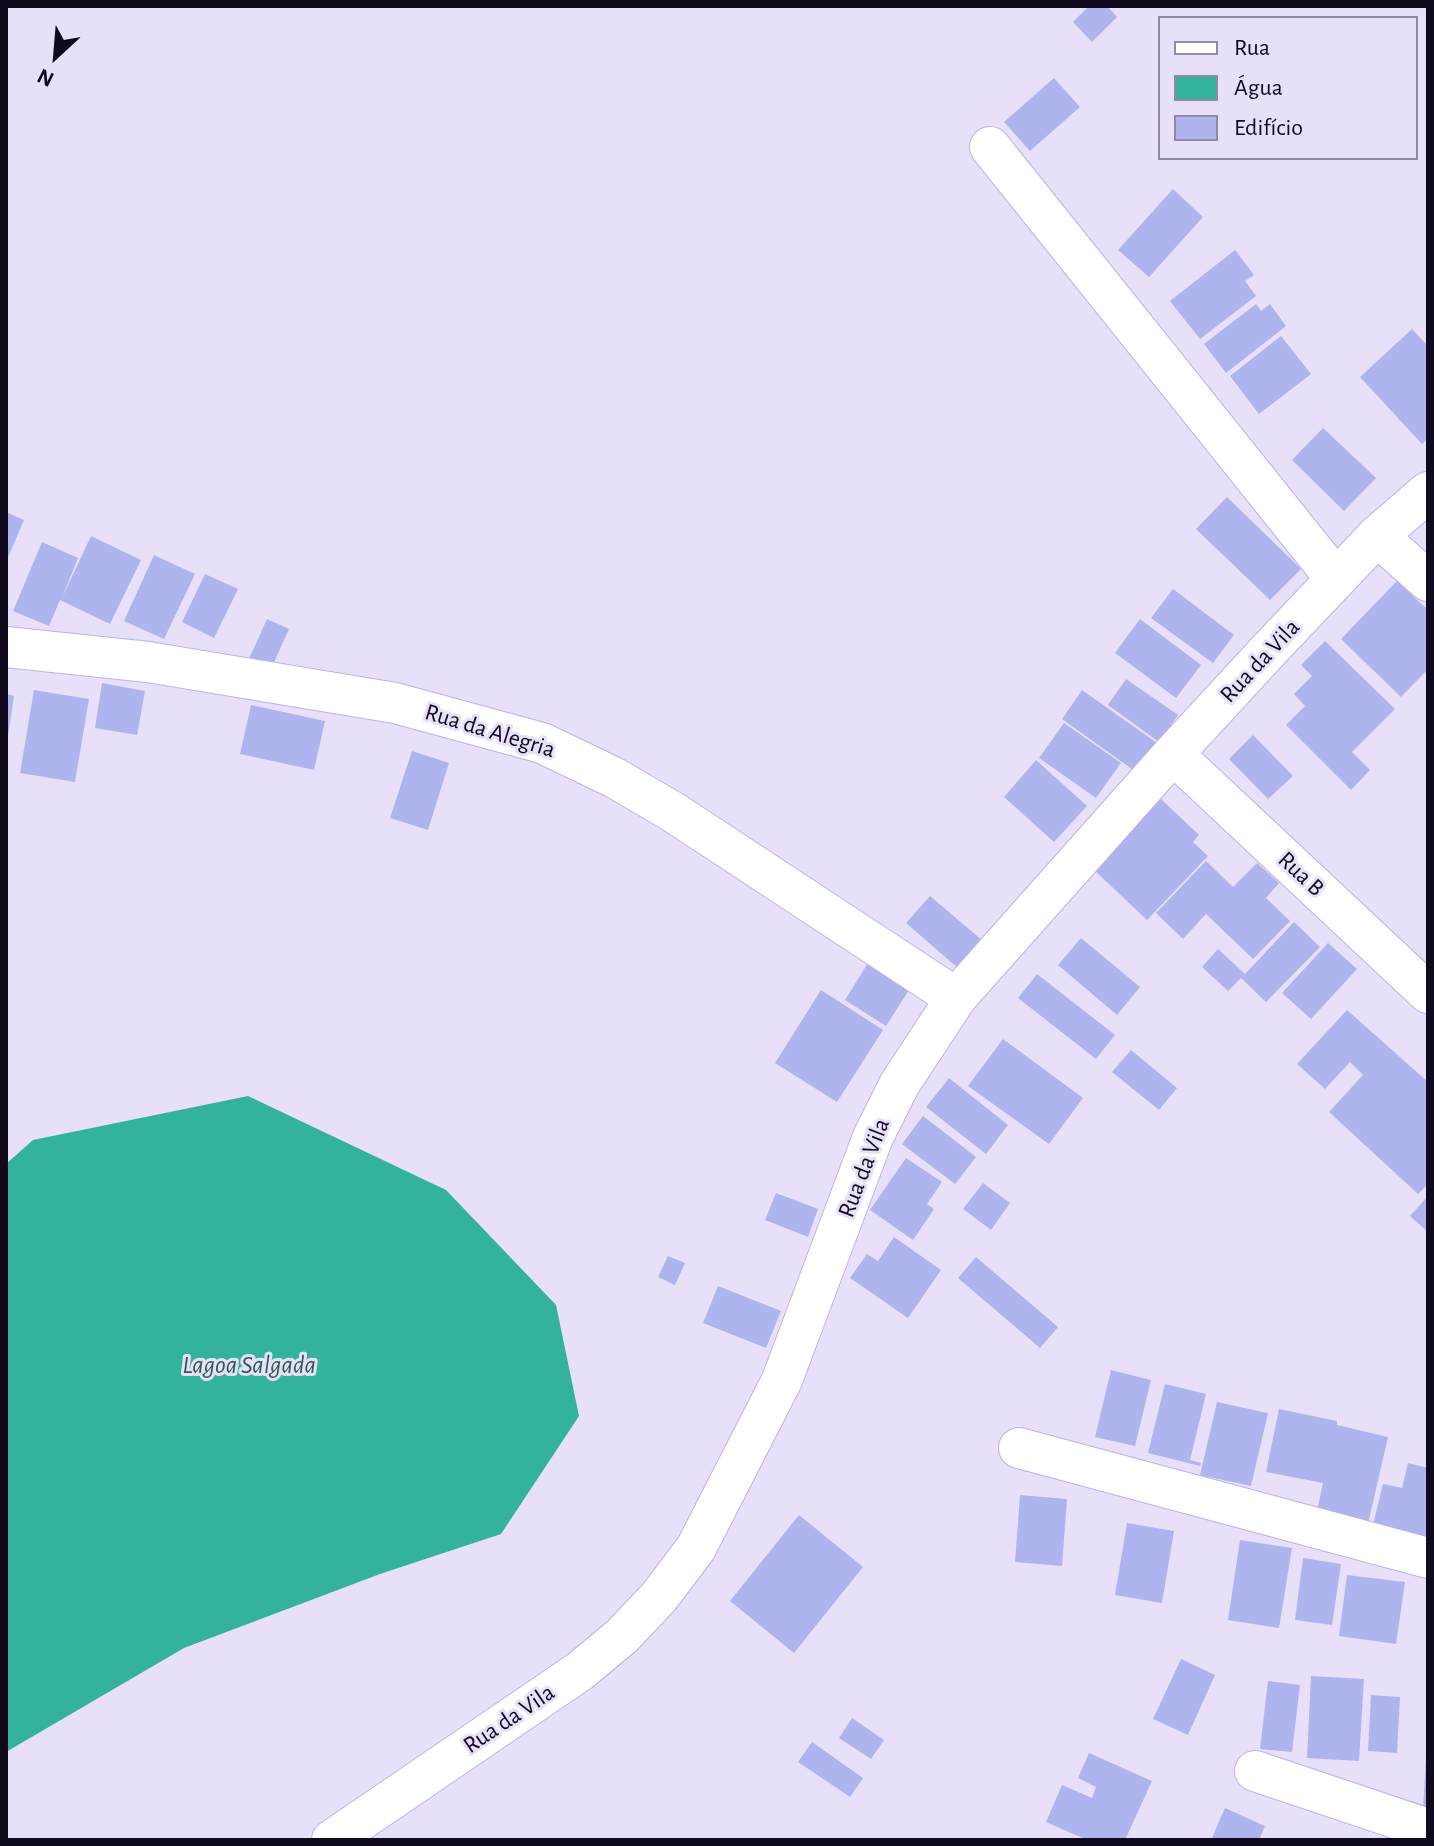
<!DOCTYPE html>
<meta charset="utf-8">
<style>
body{margin:0}
#map{position:relative;width:1434px;height:1846px;overflow:hidden;background:#e8e0f8;font-family:"Alegreya Sans",sans-serif}
canvas{display:block}
.frame{position:absolute;inset:0;border:8px solid #11091d;pointer-events:none}
.legend{position:absolute;left:1158px;top:16px;width:260px;height:144px;box-sizing:border-box;background:#e8e0f8;border:2px solid #928aa0;margin:0;padding:10px 14px;list-style:none;font-size:24px;color:#11091d}
.legend li{display:flex;align-items:center;gap:16px;height:40px}
.legend b{width:40px;border:2px solid #928aa0}
.north{position:absolute;left:16px;top:16px;width:80px;height:80px;-webkit-text-stroke:6px #e8e0f8;paint-order:stroke;rotate:206deg;font-size:22px;font-weight:700;line-height:32px;text-align:center;color:#11091d}
.north::after{content:'';display:block;margin:auto;width:28px;height:36px;background:#11091d;clip-path:polygon(50% 0,100% 100%,50% 72%,0 100%)}
</style>
<div id="map">
<canvas width="1434" height="1846"></canvas>
<div class="frame"></div>
<ul class="legend">
<li><b style="height:10px;background:#fff"></b>Rua</li>
<li><b style="height:22px;background:#33b29d"></b>Água</li>
<li><b style="height:22px;background:#aeb4ee"></b>Edifício</li>
</ul>
<div class="north">N</div>
</div>
<script>
const ctx = document.querySelector('canvas').getContext('2d');
ctx.lineJoin = 'round';
function paint(path, color) { ctx.fillStyle = color; ctx.fill(path, 'evenodd'); }
const poly = rows => new Path2D(rows.map(r => 'M' + r).join(''));
function strokePath(path, color, width, dash) { ctx.strokeStyle = color; ctx.lineWidth = width; ctx.lineCap = dash ? 'butt' : 'round'; ctx.setLineDash(dash || []); ctx.stroke(path); }
function label(font, color, halo, rows, align = 'center') {
  ctx.font = font + ' "Alegreya Sans",sans-serif'; ctx.lineWidth = 6; ctx.setLineDash([]); ctx.textBaseline = 'middle'; ctx.strokeStyle = halo; ctx.fillStyle = color; for (const [text, x, y, turn = 0] of rows) {
    ctx.save(); ctx.translate(x, y); ctx.rotate((+turn || 0) * Math.PI / 180); ctx.textAlign = isNaN(turn) ? turn : align; if (halo) ctx.strokeText(text, 0, 0); ctx.fillText(text, 0, 0); ctx.restore();
  }
}
const water = poly([
 [248,1096,446,1190,556,1305,579,1416,501,1534,380,1574,184,1648,6,1752,6,1164,33,1140]
]);
const building = poly([
 [1089,6,1107,6,1117,17,1092,42,1073,22],
 [1054,78,1080,107,1030,151,1004,122],
 [1173,189,1203,217,1149,277,1118,250],
 [1235,250,1254,275,1245,281,1256,296,1200,339,1170,301],
 [1256,304,1261,311,1270,304,1286,326,1226,373,1204,344],
 [1412,329,1428,346,1428,438,1422,444,1360,377],
 [1281,336,1311,374,1259,414,1230,376],
 [1323,428,1376,478,1344,511,1292,460],
 [1227,497,1301,569,1270,600,1196,529],
 [6,512,24,520,6,562],
 [91,536,141,560,110,624,60,600,49,626,13,611,42,542,78,558,62,598],
 [154,555,195,574,164,639,124,621],
 [205,574,238,589,214,638,182,622],
 [1397,581,1428,610,1428,669,1401,697,1341,639],
 [1173,589,1234,635,1213,663,1151,618],
 [267,619,289,629,270,671,248,661],
 [1140,619,1201,665,1176,698,1115,653],
 [1325,641,1395,709,1352,752,1370,770,1351,790,1286,725,1305,706,1294,694,1312,676,1301,665],
 [1126,679,1178,715,1159,742,1108,705],
 [102,683,145,691,137,735,95,728],
 [34,690,89,699,75,782,20,773],
 [1082,690,1157,743,1136,772,1062,719],
 [6,694,14,696,8,736,6,735],
 [251,705,325,721,314,770,240,754],
 [1064,723,1121,763,1096,798,1039,758],
 [1253,735,1293,776,1268,799,1229,759],
 [412,751,449,763,428,830,390,818],
 [1036,760,1087,806,1054,842,1004,797],
 [1161,799,1199,835,1193,842,1208,856,1147,920,1093,869],
 [1206,861,1233,887,1257,863,1279,883,1266,898,1290,921,1253,959,1206,914,1183,939,1156,913],
 [930,896,983,941,959,969,906,923],
 [1294,922,1320,947,1266,1002,1241,978,1228,991,1202,967,1218,949,1245,974],
 [1081,938,1140,987,1117,1015,1058,965],
 [1328,943,1357,969,1311,1019,1282,993],
 [873,955,914,982,886,1026,845,1000],
 [1037,974,1115,1035,1096,1059,1018,998],
 [821,990,883,1030,837,1102,775,1063],
 [1347,1010,1428,1082,1428,1184,1418,1194,1329,1112,1363,1075,1350,1062,1325,1089,1297,1064],
 [1003,1039,1083,1098,1049,1144,968,1086],
 [1131,1050,1177,1088,1159,1110,1112,1072],
 [949,1078,1008,1125,986,1154,926,1107],
 [923,1116,976,1157,955,1184,902,1144],
 [906,1158,942,1182,927,1204,934,1209,913,1240,870,1210],
 [983,1183,1010,1203,991,1230,963,1209],
 [776,1193,818,1209,808,1237,765,1220],
 [1428,1196,1428,1232,1410,1216],
 [894,1237,941,1270,908,1318,850,1278,867,1254,878,1261],
 [668,1256,685,1263,675,1285,658,1277],
 [976,1257,1058,1327,1040,1348,958,1278],
 [718,1286,781,1311,766,1348,703,1323],
 [1111,1370,1151,1380,1135,1446,1095,1437],
 [1165,1384,1206,1394,1190,1460,1201,1463,1200,1466,1148,1453],
 [1217,1402,1268,1413,1251,1486,1200,1475],
 [1279,1409,1337,1421,1337,1425,1388,1437,1367,1528,1316,1516,1323,1483,1266,1472],
 [1408,1463,1428,1468,1428,1542,1372,1529,1383,1484,1402,1488],
 [1020,1495,1067,1499,1062,1566,1015,1562],
 [799,1515,863,1567,794,1653,730,1601],
 [1127,1523,1174,1531,1162,1603,1115,1595],
 [1240,1540,1292,1548,1279,1628,1228,1620],
 [1303,1558,1341,1564,1332,1625,1295,1620],
 [1347,1575,1405,1582,1396,1644,1339,1636],
 [1181,1659,1215,1675,1188,1735,1153,1719],
 [1311,1676,1364,1679,1359,1761,1307,1758],
 [1268,1681,1300,1685,1292,1752,1260,1749],
 [1371,1695,1400,1697,1397,1753,1368,1751],
 [852,1718,884,1740,871,1759,839,1738],
 [812,1742,863,1778,850,1797,798,1762],
 [1089,1753,1152,1781,1125,1840,1087,1840,1046,1822,1062,1785,1092,1798,1096,1787,1078,1778],
 [1426,1757,1428,1758,1428,1809,1423,1809],
 [1225,1808,1265,1826,1259,1840,1211,1840]
]);
const minor = poly([
 [990,147,1336,579],
 [1377,536,1428,581],
 [6,647,148,662,395,703,542,743,615,778,673,812,956,998],
 [1173,754,1428,993],
 [1019,1448,1428,1558],
 [1255,1771,1428,1829],
 [332,1840,580,1671,622,1636,659,1597,696,1548,782,1380,873,1137,899,1085,956,998,1173,754,1268,651,1377,536,1428,492]
]);
const streetNames = [
 ["Rua da Vila",1260,661,-47],
 ["Rua da Alegria",490,731,17],
 ["Rua B",1301,874,43],
 ["Rua da Vila",864,1168,-69],
 ["Rua da Vila",509,1719,-34]
];
const waterNames = [
 ["Lagoa Salgada",249,1365]
];
paint(water, '#33b29d');
paint(building, '#aeb4ee');
strokePath(minor, '#c2afe8', 42);
strokePath(minor, '#fff', 40);
label('24px', '#11091d', '#e8e0f8', streetNames);
label('italic 26px', '#2a5c53', '#e8e0f8', waterNames);
</script>
